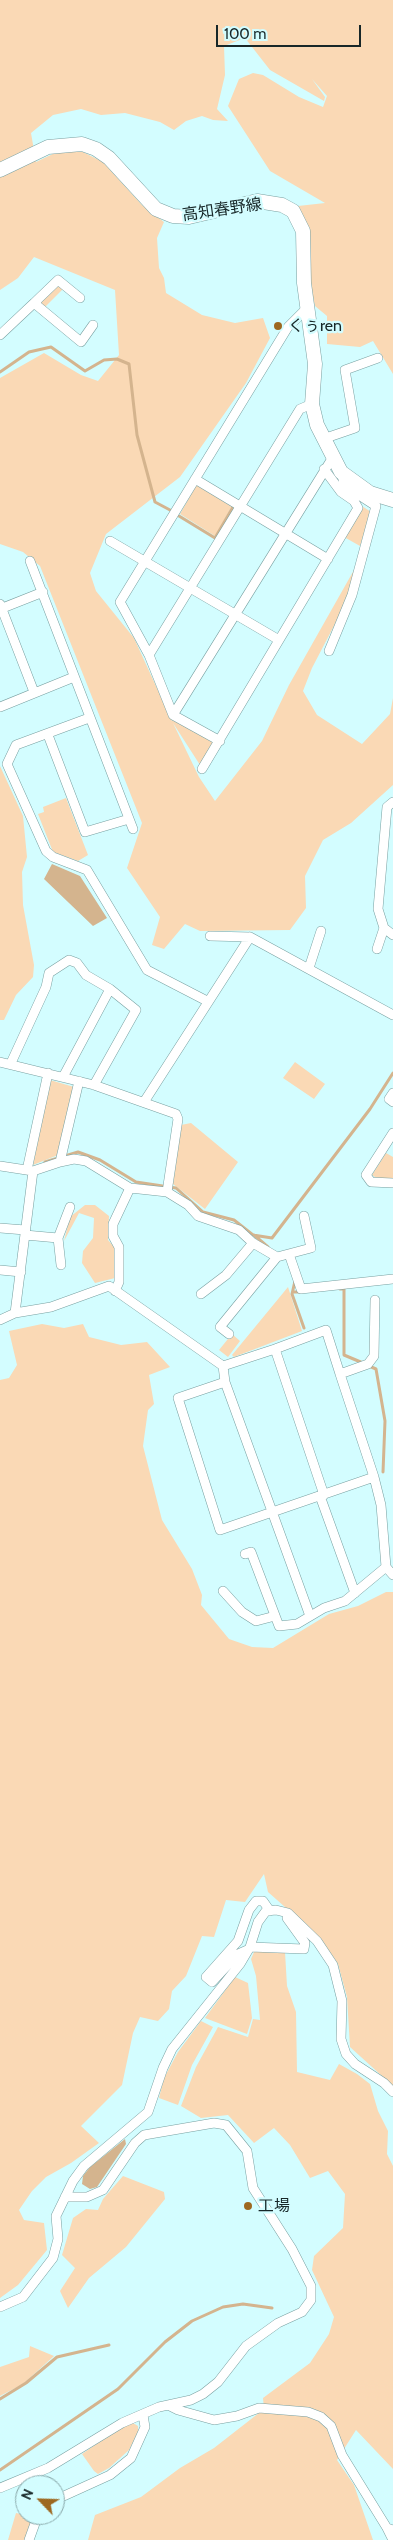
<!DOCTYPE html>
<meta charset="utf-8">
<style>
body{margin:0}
#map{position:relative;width:393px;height:2540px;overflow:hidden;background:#d3fdff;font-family:Cabin,sans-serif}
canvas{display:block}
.north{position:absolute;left:15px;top:2475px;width:50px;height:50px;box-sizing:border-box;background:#d3fdff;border:1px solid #88a7a9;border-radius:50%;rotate:294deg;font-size:14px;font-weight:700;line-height:20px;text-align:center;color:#172728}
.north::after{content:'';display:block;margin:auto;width:18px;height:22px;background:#9d6820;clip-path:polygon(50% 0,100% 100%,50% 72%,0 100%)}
.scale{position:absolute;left:216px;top:25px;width:145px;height:22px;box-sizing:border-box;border:2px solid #172728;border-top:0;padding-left:6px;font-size:15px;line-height:18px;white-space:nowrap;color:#172728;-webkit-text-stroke:4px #d3fdff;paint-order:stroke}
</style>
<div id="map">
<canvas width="393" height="2540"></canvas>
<div class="north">N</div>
<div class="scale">100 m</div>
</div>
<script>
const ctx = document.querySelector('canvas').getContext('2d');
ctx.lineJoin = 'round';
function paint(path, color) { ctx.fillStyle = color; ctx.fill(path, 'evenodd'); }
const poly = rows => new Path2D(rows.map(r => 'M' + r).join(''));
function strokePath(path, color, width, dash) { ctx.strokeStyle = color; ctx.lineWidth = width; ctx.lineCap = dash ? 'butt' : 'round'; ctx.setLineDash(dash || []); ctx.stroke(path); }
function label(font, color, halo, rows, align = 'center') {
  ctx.font = font + ' Cabin,"Noto Sans JP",sans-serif'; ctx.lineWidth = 4.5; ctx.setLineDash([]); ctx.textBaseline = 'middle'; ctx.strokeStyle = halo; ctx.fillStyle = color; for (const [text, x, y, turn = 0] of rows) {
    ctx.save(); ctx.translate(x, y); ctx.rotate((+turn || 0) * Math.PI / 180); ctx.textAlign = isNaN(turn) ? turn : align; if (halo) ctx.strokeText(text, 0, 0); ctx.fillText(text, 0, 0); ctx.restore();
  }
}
const green = poly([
 [0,0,393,0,393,374,373,341,360,347,327,344,327,316,315,306,309,278,309,229,298,206,325,203,270,171,228,106,239,79,253,73,263,75,299,97,323,107,327,96,312,79,325,97,324,101,270,70,245,38,224,46,225,75,217,109,228,121,213,120,202,116,186,121,174,130,160,122,125,113,101,115,81,109,53,115,31,133,36,162,59,151,83,152,103,162,142,205,164,222,157,238,159,268,164,278,166,293,202,315,235,323,263,318,270,338,246,383,180,477,106,534,90,573,96,591,134,638,172,721,174,718,213,742,200,765,173,723,199,777,215,801,262,741,289,685,354,570,358,568,349,597,312,668,303,691,317,715,362,744,390,714,393,698,393,785,351,823,323,840,305,876,306,908,290,930,200,931,185,924,164,949,152,945,160,917,127,868,142,823,40,566,23,552,0,544,0,378,44,353,81,375,98,381,119,355,115,290,34,257,18,278,0,290],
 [57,284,64,288,45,307,41,304,41,299],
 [197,484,232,506,215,536,180,514],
 [362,506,371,512,360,546,344,537],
 [0,766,23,816,27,857,22,872,23,905,34,965,33,977,16,995,4,1020,0,1020],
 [66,798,88,855,78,861,53,852,38,814,44,812,43,807],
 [295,1062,325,1084,314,1099,283,1078],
 [50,1080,74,1087,58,1155,33,1165],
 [191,1123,238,1162,205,1209,173,1184,181,1125],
 [386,1153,393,1157,393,1179,378,1179,372,1175],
 [85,1205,95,1205,109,1216,108,1240,115,1248,115,1278,95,1283,82,1263,83,1251,93,1238,94,1218,79,1213,64,1241,70,1217],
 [288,1287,302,1331,234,1357,232,1355],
 [42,1324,64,1328,83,1324,89,1337,121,1345,147,1342,170,1367,149,1375,154,1404,148,1410,143,1446,162,1520,192,1569,202,1595,201,1605,229,1639,252,1647,273,1648,329,1614,358,1606,386,1592,393,1592,393,2086,350,2047,347,1997,338,1964,320,1938,268,1892,264,1874,245,1902,226,1900,214,1937,202,1936,186,1976,172,1991,169,2009,158,2021,140,2017,133,2033,122,2085,81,2126,99,2143,71,2163,46,2177,32,2191,19,2210,24,2220,44,2223,47,2250,18,2285,0,2298,0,1380,9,1378,17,1365,9,1331],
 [232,1334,240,1341,228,1357,219,1350],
 [254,1952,285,1952,287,1986,296,2012,297,2072,330,2080,339,2064,357,2074,370,2084,378,2111,388,2131,387,2154,393,2166,393,2469,356,2430,337,2460,354,2485,373,2540,88,2540,95,2515,141,2497,180,2468,214,2448,264,2409,263,2398,310,2363,329,2334,334,2317,312,2270,314,2256,343,2228,345,2194,328,2171,310,2178,290,2145,274,2128,254,2143,228,2115,201,2118,181,2106,196,2067,218,2027,248,2037,253,2019,260,2020,256,1976,251,1959],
 [235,1977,248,1983,252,2018,247,2034,205,2018],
 [201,2021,213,2027,192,2065,178,2105,159,2098,164,2078,178,2052],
 [123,2176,164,2192,165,2199,126,2247,89,2278,68,2308,60,2291,75,2268,62,2255,73,2218,86,2209,98,2210,103,2199],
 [30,2346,54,2356,23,2384,0,2396,0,2367,29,2357],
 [133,2423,138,2426,138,2432,129,2450,109,2468,98,2474,94,2471,82,2454,118,2429],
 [16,2513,33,2517,26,2540,8,2540]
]);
const water = poly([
 [52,864,80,876,107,918,93,926,44,879],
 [125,2139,126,2144,97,2187,90,2189,82,2184,83,2176,90,2167]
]);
const stream = poly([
 [0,372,29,352,51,347,85,371,104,360,117,359,129,364,137,435,155,502,170,510],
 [179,516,215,538,233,507],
 [45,1162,78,1152,100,1160,136,1182,176,1188,203,1212,234,1220,253,1235,272,1238,370,1109,393,1073],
 [254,1235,268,1247],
 [295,1281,292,1294,304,1328],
 [340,1289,344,1289,344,1355,363,1363],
 [293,1292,301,1292],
 [369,1366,376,1369,385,1421,383,1472],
 [0,2399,26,2383,57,2357,109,2345],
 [0,2470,118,2389,165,2342,192,2321,223,2307,243,2304,272,2308]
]);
const minor = poly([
 [80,298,58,280,34,303,81,342,93,325],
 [0,335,34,303],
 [323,439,355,428,345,370,378,358],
 [195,479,328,559],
 [110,541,279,640],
 [30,561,133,829],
 [0,604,34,692],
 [0,609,43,592],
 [329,651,352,595,376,506,345,486,341,472],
 [149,655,300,409,312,404],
 [0,707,74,677],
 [173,715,333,457],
 [89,718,16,745,7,764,46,851,53,857,87,870,147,970,207,1001],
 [48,735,85,832,129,819],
 [220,741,173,715,149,655,120,602,288,327,307,308],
 [202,769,358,508,354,501,341,492,324,469],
 [393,802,387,807,378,909,384,928,393,935],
 [210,936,250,937],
 [377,949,384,928],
 [309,968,321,931],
 [0,1062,94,1085,176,1114,178,1119,167,1192],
 [11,1063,46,987,49,973,69,960,77,963,86,975,110,989,136,1010,94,1085],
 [63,1077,110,989],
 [393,1093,389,1099,393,1102],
 [144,1102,250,937,393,1015],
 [393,1133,366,1175,371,1182,393,1183],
 [60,1162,79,1081],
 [0,1166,33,1171,15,1313],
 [27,1170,48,1073],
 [33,1171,60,1162,74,1159,86,1161,130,1188,167,1192,188,1205,198,1216,239,1230,253,1243,277,1257],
 [0,1228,25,1230],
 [25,1235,58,1238,61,1265],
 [58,1238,70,1207],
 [289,1254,301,1289,393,1279],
 [0,1270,21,1272],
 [115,1291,119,1282,119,1247,113,1236,113,1224,130,1188],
 [201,1294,226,1275,253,1243],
 [0,1320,15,1313,51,1307,109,1286,223,1366],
 [229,1334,220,1327,277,1257,311,1248,304,1216],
 [275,1349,326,1330,340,1374,368,1364,374,1356,375,1300],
 [223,1366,225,1382,310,1616],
 [223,1366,275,1349,324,1495],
 [225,1382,178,1398,220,1530,374,1477,340,1374],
 [320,1496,355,1593],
 [245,1554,251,1552,279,1626,297,1624,324,1608,345,1601,386,1567,381,1505,374,1477],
 [386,1567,393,1575],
 [223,1591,242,1612,256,1621,275,1616],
 [250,1947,304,1949,305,1943,287,1918],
 [247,1950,238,1954,212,1982,206,1977,238,1941,249,1910,256,1901,263,1901,270,1911],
 [0,2307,23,2297,53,2258,58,2239,56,2216,73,2181,84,2166,148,2112,163,2068,172,2049,240,1964,250,1947,258,1922,266,1911,276,1910,288,1913,317,1941,333,1965,342,2001,341,2039,346,2054,355,2064,384,2083,393,2092],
 [168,2405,178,2410,214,2420,237,2416,259,2408,308,2412,321,2417,331,2426,342,2455,387,2528,393,2530],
 [0,2488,48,2468,122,2423,159,2407,191,2400,203,2394,218,2382,246,2346,278,2323,302,2312,311,2300,311,2286,292,2249,253,2188,247,2151,226,2125,214,2123,144,2135,135,2143,103,2190,87,2197,65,2197],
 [55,2500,110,2475,131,2458,145,2427,143,2415],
 [387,2528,393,2540],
 [29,2540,38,2515]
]);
const primary = poly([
 [0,170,48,147,82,144,96,149,109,158,156,209,173,216,189,217,257,201,282,205,293,211,303,231,304,283,315,364,312,404,317,425,341,472,370,493,393,500]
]);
const markers = [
 [278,326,5,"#9d6820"],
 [248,2206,5,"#9d6820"]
];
const streetNames = [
 ["高知春野線",222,210,-8]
];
const poiNames = [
 ["くぅren",288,326],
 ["工場",258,2206]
];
paint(green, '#fad9b5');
paint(water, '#d4b48e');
strokePath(stream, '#d4b48e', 3);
strokePath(minor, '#78a0a1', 10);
strokePath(primary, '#78a0a1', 15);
strokePath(minor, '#fff', 9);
strokePath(primary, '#fff', 14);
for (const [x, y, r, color] of markers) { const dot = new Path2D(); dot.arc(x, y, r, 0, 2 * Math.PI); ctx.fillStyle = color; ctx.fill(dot); strokePath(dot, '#d3fdff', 2); }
label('16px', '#172728', '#d3fdff', streetNames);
label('16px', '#172728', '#d3fdff', poiNames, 'left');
</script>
